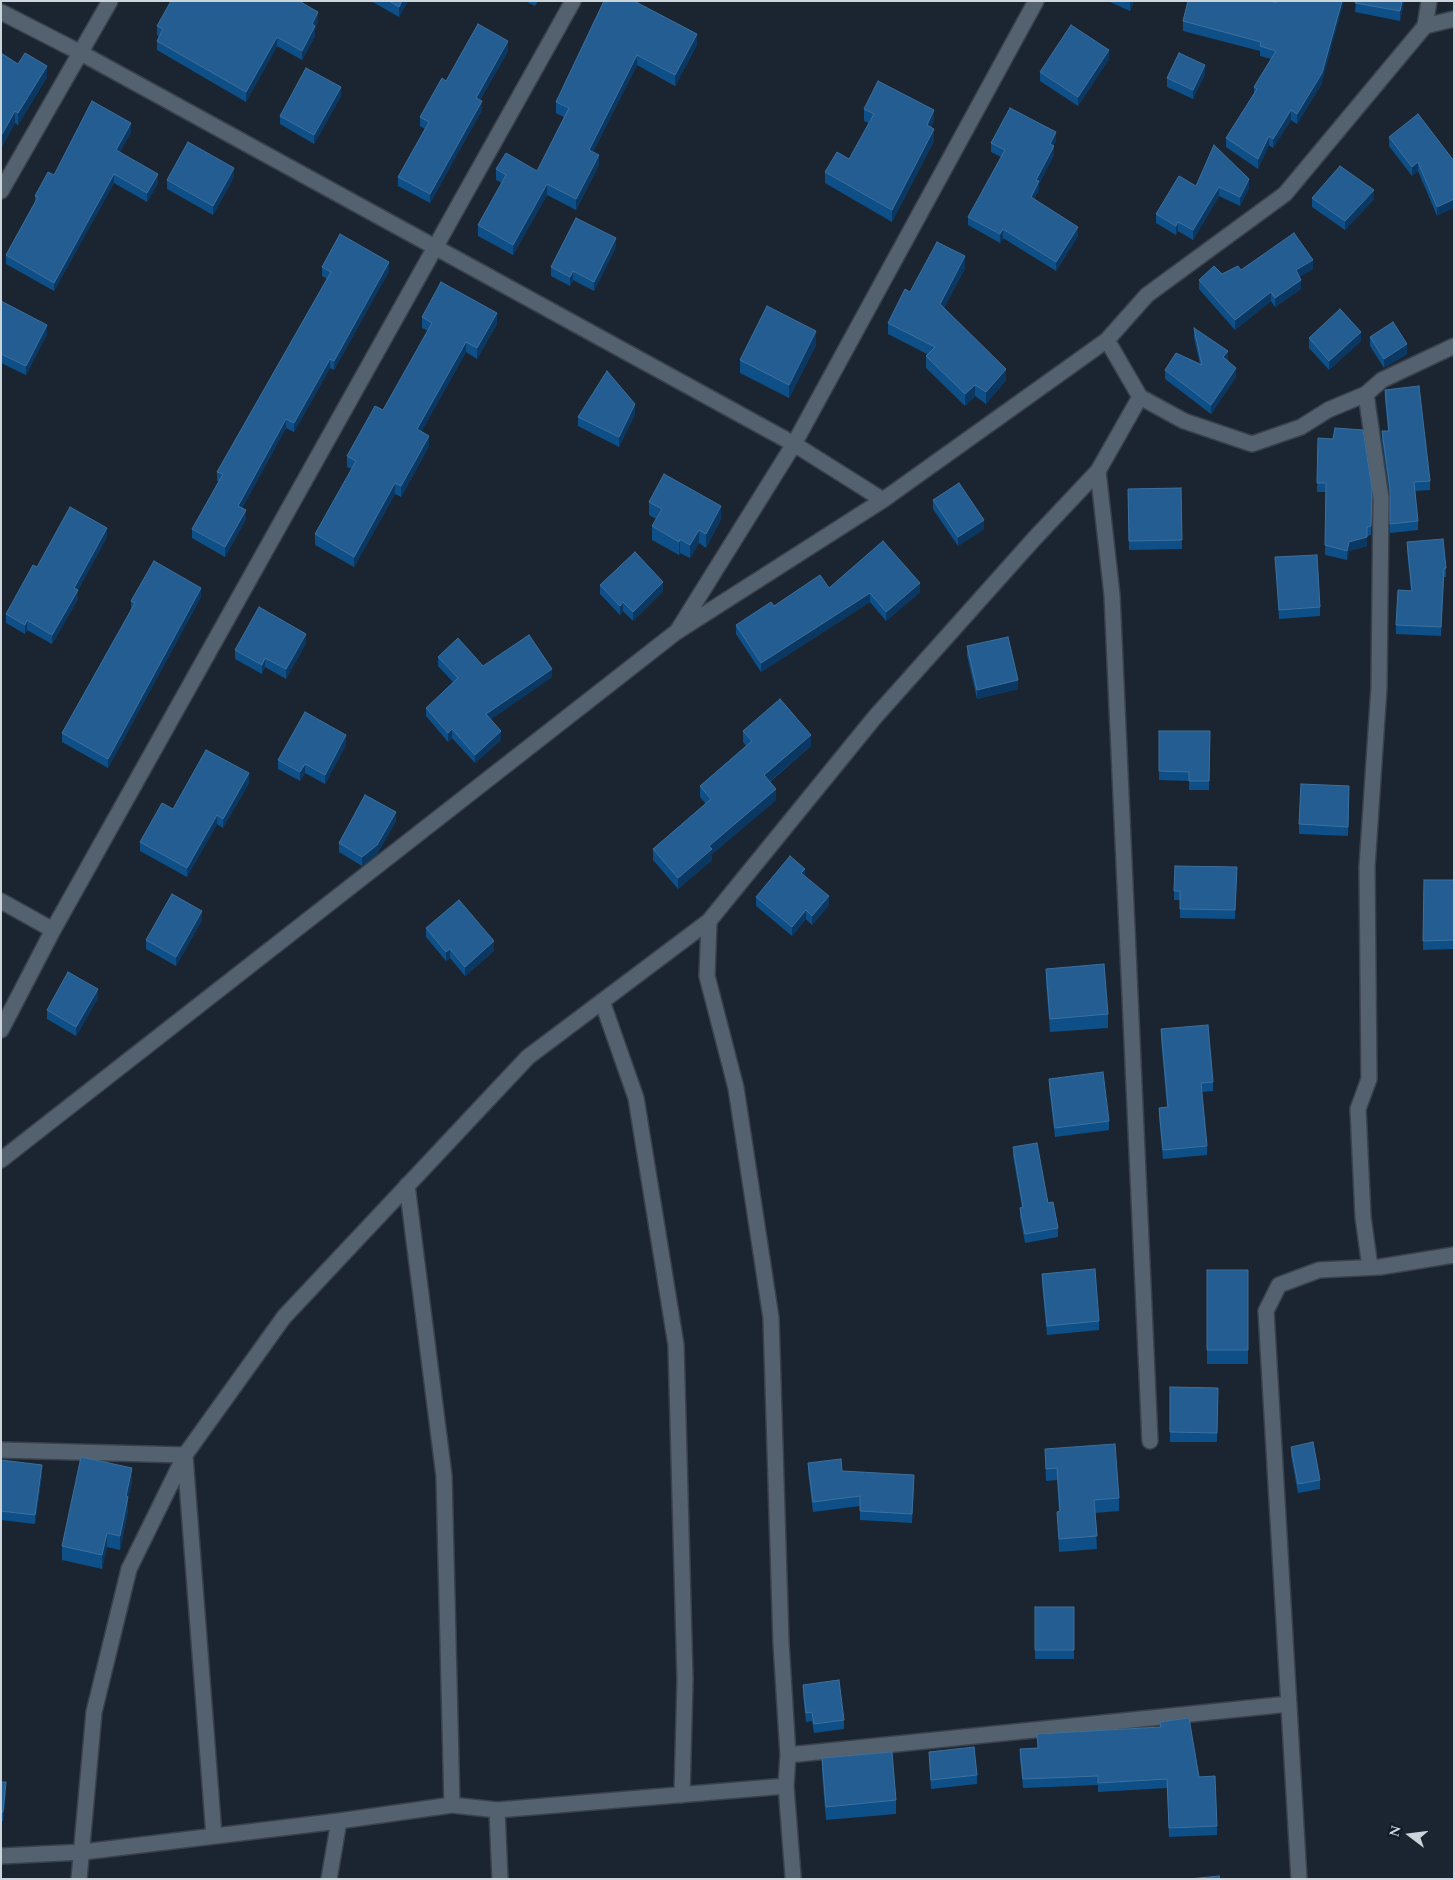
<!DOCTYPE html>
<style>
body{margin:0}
#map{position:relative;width:1455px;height:1880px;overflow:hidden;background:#1a2531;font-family:Spectral,serif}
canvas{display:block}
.frame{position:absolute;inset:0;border:2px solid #ccd4dc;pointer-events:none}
.north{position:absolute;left:1385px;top:1810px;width:50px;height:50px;-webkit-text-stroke:4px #111b27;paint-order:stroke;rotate:285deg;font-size:14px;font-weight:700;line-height:20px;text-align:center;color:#ccd4dc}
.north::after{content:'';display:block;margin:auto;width:18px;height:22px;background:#ccd4dc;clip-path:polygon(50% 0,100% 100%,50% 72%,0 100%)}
</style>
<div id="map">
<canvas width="1455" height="1880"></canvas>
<div class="frame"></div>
<div class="north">N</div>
</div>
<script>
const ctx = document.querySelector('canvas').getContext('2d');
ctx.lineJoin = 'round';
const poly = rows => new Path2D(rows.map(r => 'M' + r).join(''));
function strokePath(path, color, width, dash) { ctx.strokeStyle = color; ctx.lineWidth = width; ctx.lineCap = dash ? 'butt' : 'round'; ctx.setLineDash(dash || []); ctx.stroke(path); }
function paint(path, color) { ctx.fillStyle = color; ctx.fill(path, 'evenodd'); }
const minor = poly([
 [1,12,81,53,794,444,883,500],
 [1425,26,1454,19],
 [1,191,110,1],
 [1366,394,1382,380,1454,346],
 [1140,397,1184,421,1252,444,1301,427,1328,410,1366,394,1381,498,1379,687,1367,867,1369,1079,1358,1109,1363,1217,1370,1267],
 [1098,471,1112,595,1150,1441],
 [678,630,794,444,1036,1],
 [1,901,53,930],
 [602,1001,636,1098,676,1345,685,1680,682,1795],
 [1,1030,53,930,573,1],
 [1,1160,675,633,883,500,1107,340,1147,295,1285,194,1425,26,1429,1],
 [407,1185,444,1476,452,1805],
 [1,1450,185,1455],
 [185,1456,214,1836],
 [788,1755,1289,1704],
 [497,1810,500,1879],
 [1,1856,83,1852,339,1821,452,1805,497,1810,786,1786],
 [793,1876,786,1786,788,1755,781,1643,771,1318,736,1088,707,976,709,921,875,717,1034,539,1098,471,1140,397,1107,340],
 [79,1879,94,1712,129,1569,185,1455,284,1317,528,1057,709,921],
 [329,1879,339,1821],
 [1299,1879,1266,1311,1279,1285,1319,1270,1380,1267,1454,1255]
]);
const wall = poly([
 [371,1,408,1,399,17],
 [525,1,538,1,535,6],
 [604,1,697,45,675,86,637,65,593,152,599,165,576,210,547,195,513,255,478,236,478,225,502,183,496,180,496,169,537,171,564,117,556,113,556,102],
 [1108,1,1134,1,1130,11],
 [1271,1,1322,83,1297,124,1291,120,1273,148,1269,145,1258,169,1226,147,1226,138,1254,94,1254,87,1271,59,1260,56,1260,51,1183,31,1183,21],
 [1356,1,1404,1,1400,21,1355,12],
 [318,22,315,28,315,36,302,60,277,46,246,102,157,50,157,41,159,36,157,35,157,26],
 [508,51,480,100,482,110,430,203,398,186,398,177,425,129,420,126,420,117,446,81],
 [1109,59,1078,106,1040,81,1040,72],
 [18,64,47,77,18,125,15,123,1,148],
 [1205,74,1193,99,1167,87,1167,78],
 [341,96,314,144,280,124,280,116],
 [864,109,934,121,931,127,934,141,892,222,825,183,825,172,849,159,869,123,864,121],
 [131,132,120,152,158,183,147,202,114,183,54,291,6,264,6,255,35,202,35,196,54,175],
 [1389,137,1454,161,1437,216,1418,171,1412,176,1389,146],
 [1056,141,1053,146,1054,155,1039,184,1039,190,1034,199,1078,236,1056,271,1003,238,1000,243,968,225,968,217,1001,157,991,152,991,143],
 [234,177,213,215,167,189,167,180],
 [1196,186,1249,188,1240,206,1219,196,1193,240,1178,231,1176,235,1156,223,1156,214],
 [1312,198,1374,199,1345,230,1312,207],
 [616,247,594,291,573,280,570,286,551,276,551,267],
 [322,267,389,271,334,370,330,368,294,432,286,428,242,508,246,519,225,557,192,538,192,529,219,481,217,481,217,472,327,279,322,276],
 [965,268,944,308,1006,380,986,404,975,396,965,406,926,368,926,356,927,354,888,334,888,323,910,292],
 [1313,269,1299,277,1301,289,1275,307,1271,301,1235,330,1199,289,1199,280,1241,270],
 [1,301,47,334,26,375,1,363],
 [422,317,497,324,477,359,466,352,421,432,429,446,401,497,395,494,354,567,315,545,315,534,352,469,347,467,347,456,383,410,428,331,422,328],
 [1194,328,1228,360,1228,361,1236,377,1211,414,1165,379,1165,370,1200,364,1194,338],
 [1370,337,1407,354,1384,368,1370,346],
 [1309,338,1361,341,1329,370,1309,348],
 [816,345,789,398,740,373,740,360],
 [1385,390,1430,481,1430,490,1415,491,1418,521,1418,530,1390,533,1390,496,1382,440,1382,431,1388,431,1385,399],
 [635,414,619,447,578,426,578,417],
 [1318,438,1372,489,1371,535,1367,536,1367,546,1349,551,1347,560,1325,555,1326,492,1317,492],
 [1181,488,1182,549,1129,550,1128,489],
 [933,500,984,529,958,546,933,509],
 [649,502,721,519,706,548,699,543,690,558,680,553,679,555,652,540,652,526,656,519,649,515],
 [107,537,78,590,78,599,52,644,27,630,25,634,6,623,6,614,37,567],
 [1407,542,1446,568,1446,577,1444,577,1441,636,1396,634,1396,625,1411,591,1407,551],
 [1275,557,1320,607,1320,616,1279,619],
 [600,585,663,591,633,621,623,611,620,615,600,594],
 [829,588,920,592,886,621,870,602,761,672,736,634,736,625,774,606],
 [201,597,108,768,62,742,62,733,131,610,131,601],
 [306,643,286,679,265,667,262,674,235,659,235,650],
 [967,646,1018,689,977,699,967,655],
 [438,657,483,666,552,677,491,719,501,740,475,763,452,738,448,742,426,716,426,708,453,682,438,666],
 [743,731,811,746,770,782,776,800,712,854,712,860,678,889,653,860,653,849,706,804,700,797,700,786,746,746,743,742],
 [1159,731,1210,731,1209,790,1189,790,1189,781,1159,780],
 [346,745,325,784,305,773,300,781,278,769,278,760],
 [249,783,223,828,217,824,187,877,140,851,140,842,173,809],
 [1349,795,1348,836,1299,834,1299,824],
 [396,821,377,854,362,866,339,852,339,843],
 [1237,867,1235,919,1180,918,1180,900,1174,900,1174,891],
 [805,877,829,905,812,925,806,919,792,936,756,906,756,897],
 [1424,880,1454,880,1454,949,1423,950],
 [202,920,176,966,146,949,146,940],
 [426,928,494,951,465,976,450,958,446,961,426,937],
 [1046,969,1108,1014,1108,1028,1050,1032,1046,982],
 [98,998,76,1036,47,1019,47,1010],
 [1161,1029,1213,1082,1213,1091,1202,1092,1207,1146,1207,1155,1163,1159,1159,1117,1159,1108,1167,1107,1161,1039],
 [1049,1079,1109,1121,1109,1130,1055,1137,1049,1088],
 [1013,1147,1048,1203,1058,1228,1058,1237,1025,1243,1020,1217,1020,1208,1022,1208,1013,1156],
 [1207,1270,1248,1270,1248,1364,1207,1364],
 [1042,1274,1099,1321,1099,1330,1047,1335,1042,1283],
 [1170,1387,1218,1388,1217,1442,1170,1442],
 [1291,1447,1320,1480,1320,1489,1298,1493,1291,1456],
 [1045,1449,1119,1498,1119,1511,1095,1513,1097,1549,1059,1552,1057,1512,1059,1511,1057,1480,1046,1481],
 [1,1460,42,1474,35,1524,1,1520],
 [808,1463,842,1471,914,1484,912,1523,860,1520,860,1506,813,1512,808,1472],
 [132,1482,128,1498,128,1511,120,1550,107,1547,102,1569,62,1560,62,1546],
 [1035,1607,1074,1607,1074,1659,1035,1659],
 [803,1685,844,1720,844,1729,814,1733,812,1721,806,1722,803,1694],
 [1160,1722,1199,1777,1217,1826,1217,1835,1169,1837,1167,1788,1098,1792,1098,1785,1023,1788,1020,1758,1020,1749,1037,1748,1160,1727],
 [929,1752,977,1775,977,1784,931,1789,929,1761],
 [822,1758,896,1800,896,1814,826,1820,822,1772],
 [1,1782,6,1792,3,1821,1,1821]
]);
const shadedWall = poly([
 [402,1,408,1,399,17,399,7],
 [1130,1,1134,1,1130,11],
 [1342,1,1344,1,1322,83,1297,124,1297,114],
 [1402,1,1404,1,1400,21,1400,11],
 [318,12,318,22,315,28,315,36,302,60,302,51,312,24],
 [697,34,697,45,675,86,675,75],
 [277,37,277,46,246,102,246,92],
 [508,41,508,51,476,107,476,98],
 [1109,50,1109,59,1078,106,1078,97],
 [637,55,637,65,589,160,589,150],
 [1205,65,1205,74,1193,99,1193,90],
 [47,66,47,77,18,125,18,113],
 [341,87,341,96,314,144,314,135],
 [482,101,482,110,430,203,430,194],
 [934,110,934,121,927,137,927,125],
 [1291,110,1291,120,1273,148,1273,139],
 [15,111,15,123,1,148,1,136],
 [131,123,131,132,116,159,116,150],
 [934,129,934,141,892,222,892,210],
 [1056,132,1056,141,1050,153,1050,144],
 [1269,136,1269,145,1258,169,1258,159],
 [1054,146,1054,155,1039,184,1039,190,1031,205,1031,197,1036,180],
 [599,155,599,165,576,210,576,199],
 [1418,162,1418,171,1412,176,1412,167],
 [234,168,234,177,213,215,213,206],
 [114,174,114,183,54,291,54,283],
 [158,174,158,183,147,202,147,193],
 [1249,179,1249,188,1240,206,1240,197],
 [547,184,547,195,513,255,513,245],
 [1219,187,1219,196,1193,240,1193,230],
 [1374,190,1374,199,1345,230,1345,221],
 [1454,199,1454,208,1437,216,1437,207],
 [1178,222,1178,231,1176,235,1176,226],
 [1078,227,1078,236,1056,271,1056,262],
 [1003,229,1003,238,1000,243,1000,234],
 [616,238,616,247,594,291,594,282],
 [965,256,965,268,940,315,940,304],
 [1313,260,1313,269,1296,279,1296,270],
 [389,262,389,271,334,370,334,361],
 [573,271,573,280,570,286,570,277],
 [1301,280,1301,289,1275,307,1275,298],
 [1271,292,1271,301,1235,330,1235,320],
 [497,313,497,324,477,359,477,348],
 [47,325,47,334,26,375,26,366],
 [816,331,816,345,789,398,789,385],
 [1361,332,1361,341,1329,370,1329,361],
 [466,342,466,352,417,440,417,429],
 [1407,344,1407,354,1384,368,1384,359],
 [1228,351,1228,360,1223,366,1223,357],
 [330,359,330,368,294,432,294,423],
 [1236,368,1236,377,1211,414,1211,405],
 [1006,369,1006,380,986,404,986,392],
 [975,385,975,396,965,406,965,394],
 [635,404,635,414,619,447,619,437],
 [286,419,286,428,238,515,238,506],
 [429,436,429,446,401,497,401,486],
 [395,483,395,494,354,567,354,557],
 [721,506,721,519,706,548,706,534],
 [246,510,246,519,225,557,225,547],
 [984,520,984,529,958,546,958,537],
 [107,528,107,537,74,597,74,588],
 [699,530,699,543,690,558,690,545],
 [1367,537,1367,546,1349,551,1347,560,1347,551,1349,542],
 [680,539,680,553,679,555,679,542],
 [663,582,663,591,633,621,633,612],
 [920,583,920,592,886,621,886,612],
 [201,588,201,597,108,768,108,759],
 [78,590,78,599,52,644,52,635],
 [870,593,870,602,761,672,761,663],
 [623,602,623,611,620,615,620,606],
 [27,620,27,630,25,634,25,625],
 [306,634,306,643,286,679,286,669],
 [265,658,265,667,262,674,262,665],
 [552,669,552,677,486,723,486,714],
 [1018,680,1018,689,977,699,977,690],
 [452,729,452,738,448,742,448,733],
 [501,731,501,740,475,763,475,755],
 [346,735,346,745,325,784,325,775],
 [811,735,811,746,764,786,764,775],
 [305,764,305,773,300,781,300,772],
 [249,773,249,783,223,828,223,819],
 [776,789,776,800,712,854,712,860,678,889,678,878,709,846],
 [396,812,396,821,377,854,362,866,362,857],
 [217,815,217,824,187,877,187,868],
 [805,869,805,878,801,873],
 [829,896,829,905,812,925,812,916],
 [806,910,806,919,792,936,792,927],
 [202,911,202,920,176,966,176,957],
 [494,941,494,951,465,976,465,967],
 [450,949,450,958,446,961,446,952],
 [98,989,98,998,76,1036,76,1027],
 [42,1465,42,1474,35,1524,35,1515],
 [132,1468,132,1482,128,1498,128,1511,120,1550,120,1536,126,1496],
 [107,1533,107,1547,102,1569,102,1555],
 [6,1782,6,1792,3,1821,3,1812]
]);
const building = poly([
 [171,1,299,1,318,12,312,24,315,26,302,51,277,37,246,92,157,41,163,29,157,26,171,1],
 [389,1,402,1,399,7,389,1],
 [604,1,634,1,697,34,675,75,637,55,589,150,599,155,576,199,547,184,513,245,478,225,506,175,496,169,506,153,537,171,569,108,556,102,604,1],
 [1188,1,1271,1,1276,3,1277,1,1342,1,1322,73,1297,114,1291,110,1273,139,1269,136,1258,159,1226,138,1257,89,1254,87,1276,51,1260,46,1261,42,1183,21,1188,1],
 [1356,1,1402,1,1400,11,1355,3,1356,1],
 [478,24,508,41,476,98,482,101,430,194,398,177,429,122,420,117,442,78,446,81,478,24],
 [1071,25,1109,50,1078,97,1040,72,1071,25],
 [1,53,18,64,25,53,47,66,18,113,15,111,1,136,1,53],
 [1179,53,1205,65,1193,90,1167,78,1179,53],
 [306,68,341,87,314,135,280,116,306,68],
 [878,81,934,110,927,125,934,129,892,210,825,172,837,152,849,159,874,114,864,109,878,81],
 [92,101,131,123,116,150,158,174,147,193,114,174,54,283,6,255,38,197,35,196,48,172,54,175,92,101],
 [1010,108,1056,132,1050,144,1054,146,1036,180,1039,181,1031,197,1078,227,1056,262,1003,229,1000,234,968,217,1005,150,991,143,1010,108],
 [1418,114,1454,161,1454,199,1437,207,1418,162,1412,167,1389,137,1418,114],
 [188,142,234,168,213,206,167,180,188,142],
 [1214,145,1249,179,1240,197,1219,187,1193,230,1178,222,1176,226,1156,214,1179,176,1196,186,1214,145],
 [1340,166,1374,190,1345,221,1312,198,1340,166],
 [576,218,616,238,594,282,573,271,570,277,551,267,576,218],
 [1294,233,1313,260,1296,270,1301,280,1275,298,1271,292,1235,320,1199,280,1214,266,1222,274,1238,266,1241,270,1294,233],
 [340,234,389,262,334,361,330,359,294,423,286,419,238,506,246,510,225,547,192,529,223,474,217,472,331,272,322,267,340,234],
 [937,242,965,256,940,304,1006,369,986,392,975,385,965,394,926,356,935,347,888,323,905,289,910,292,937,242],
 [441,282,497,313,477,348,466,342,417,429,429,436,401,486,395,483,354,557,315,534,356,461,347,456,375,406,383,410,432,323,422,317,441,282],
 [1,301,47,325,26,366,1,354,1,301],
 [767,306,816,331,789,385,740,360,767,306],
 [1340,309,1361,332,1329,361,1309,338,1340,309],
 [1393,322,1407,344,1384,359,1370,337,1393,322],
 [1194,328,1228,351,1223,357,1236,368,1211,405,1165,370,1176,353,1202,365,1194,328],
 [607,371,635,404,619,437,578,417,607,371],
 [1419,386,1430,481,1414,482,1418,521,1390,524,1390,488,1382,431,1389,431,1385,390,1419,386],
 [1335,428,1363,430,1372,489,1371,526,1367,527,1367,537,1349,542,1347,551,1325,545,1326,483,1317,483,1318,438,1333,439,1335,428],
 [664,474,721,506,706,534,699,530,690,545,680,539,679,542,652,526,662,509,649,502,664,474],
 [959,483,984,520,958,537,933,500,959,483],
 [1181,488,1182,540,1129,541,1128,489,1181,488],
 [70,507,107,528,74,588,78,590,52,635,27,620,25,625,6,614,33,565,37,567,70,507],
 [1443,539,1446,568,1444,568,1441,627,1396,625,1398,590,1412,591,1407,542,1443,539],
 [883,541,920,583,886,612,870,593,761,663,736,625,771,602,774,606,820,575,829,588,883,541],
 [635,552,663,582,633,612,623,602,620,606,600,585,635,552],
 [1317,555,1320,607,1279,610,1275,557,1317,555],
 [154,561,201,588,108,759,62,733,135,603,131,601,154,561],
 [259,607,306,634,286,669,265,658,262,665,235,650,259,607],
 [529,635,552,669,486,714,501,731,475,755,452,729,448,733,426,708,458,678,438,657,458,638,483,666,529,635],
 [1008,637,1018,680,977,690,967,646,1008,637],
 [780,699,811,735,764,775,776,789,709,846,712,849,678,878,653,849,711,799,700,786,752,741,743,731,780,699],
 [305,712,346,735,325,775,305,764,300,772,278,760,305,712],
 [1159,731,1210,731,1209,781,1189,781,1189,772,1159,771,1159,731],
 [206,750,249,773,223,819,217,815,187,868,140,842,162,803,173,809,206,750],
 [1301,784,1349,786,1348,827,1299,824,1301,784],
 [365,795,396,812,377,845,362,857,339,843,365,795],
 [790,856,805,869,801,873,829,896,812,916,806,910,792,927,756,897,790,856],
 [1175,866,1237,867,1235,910,1180,909,1180,891,1174,891,1175,866],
 [1424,880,1454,880,1454,940,1423,941,1424,880],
 [172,894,202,911,176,957,146,940,172,894],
 [459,900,494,941,465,967,450,949,446,952,426,928,459,900],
 [1104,964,1108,1014,1050,1019,1046,969,1104,964],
 [68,972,98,989,76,1027,47,1010,68,972],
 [1208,1025,1213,1082,1201,1083,1207,1146,1163,1150,1159,1108,1168,1107,1161,1029,1208,1025],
 [1103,1072,1109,1121,1055,1128,1049,1079,1103,1072],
 [1037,1143,1048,1203,1053,1202,1058,1228,1025,1234,1020,1208,1023,1207,1013,1147,1037,1143],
 [1095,1269,1099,1321,1047,1326,1042,1274,1095,1269],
 [1207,1270,1248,1270,1248,1350,1207,1350,1207,1270],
 [1170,1387,1218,1388,1217,1433,1170,1432,1170,1387],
 [1313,1442,1320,1480,1298,1484,1291,1447,1313,1442],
 [1115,1444,1119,1498,1094,1500,1097,1536,1059,1539,1057,1512,1060,1511,1057,1468,1046,1469,1045,1449,1115,1444],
 [81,1457,132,1468,126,1496,128,1497,120,1536,107,1533,102,1555,62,1546,81,1457],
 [841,1459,842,1471,914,1475,912,1514,860,1511,860,1496,813,1502,808,1463,841,1459],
 [1,1460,42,1465,35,1515,1,1511,1,1460],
 [1035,1607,1074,1607,1074,1650,1035,1650,1035,1607],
 [839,1680,844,1720,814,1724,812,1712,806,1713,803,1685,839,1680],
 [1189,1718,1199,1777,1215,1776,1217,1826,1169,1828,1167,1779,1098,1783,1098,1776,1023,1779,1020,1749,1038,1748,1037,1734,1161,1727,1160,1722,1189,1718],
 [974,1747,977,1775,931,1780,929,1752,974,1747],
 [892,1752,896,1800,826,1807,822,1758,892,1752],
 [1,1782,6,1782,3,1812,1,1812,1,1782],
 [1219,1876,1220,1879,1189,1879,1219,1876]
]);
strokePath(minor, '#39414c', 18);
strokePath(minor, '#54616f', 15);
paint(wall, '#0e4f88');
paint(shadedWall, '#0a3862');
paint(building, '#235d91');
strokePath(building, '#3d709d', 1);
</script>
